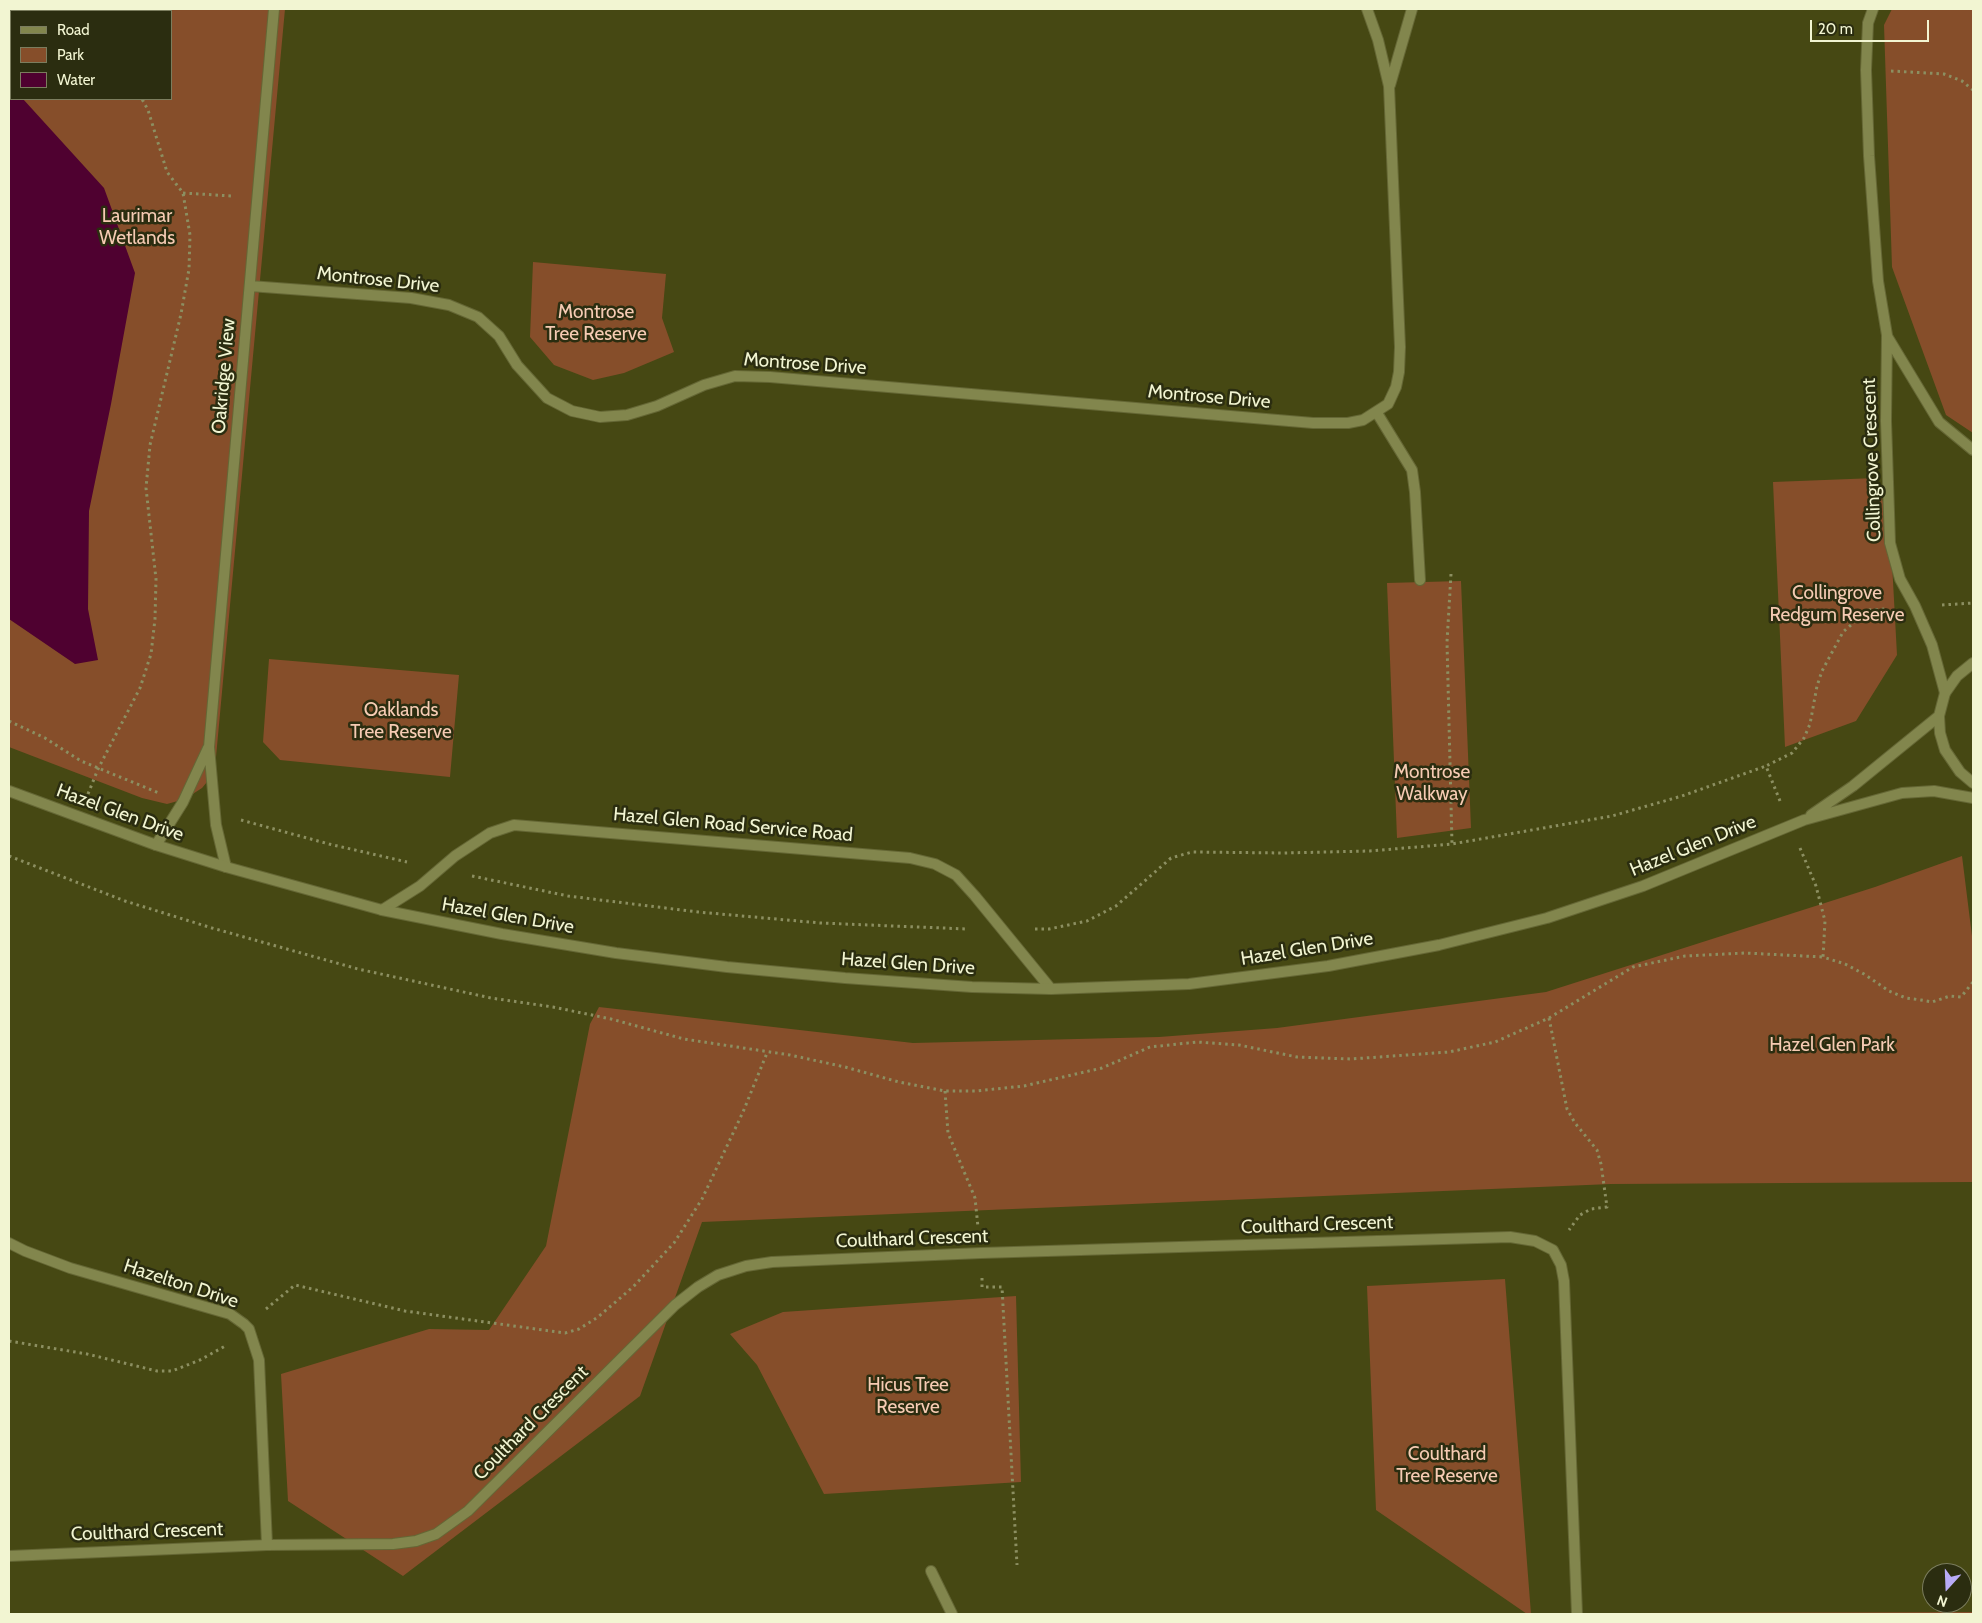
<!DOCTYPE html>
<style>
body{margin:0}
#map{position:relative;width:1982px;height:1623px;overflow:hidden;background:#464813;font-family:Cabin,sans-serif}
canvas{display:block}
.frame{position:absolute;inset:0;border:10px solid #f2f5d2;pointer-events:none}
.legend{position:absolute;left:10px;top:10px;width:162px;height:90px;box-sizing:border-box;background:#2b2d10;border:1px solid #7b7d5e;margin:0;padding:6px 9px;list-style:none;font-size:15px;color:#f2f5d2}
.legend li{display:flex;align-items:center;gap:10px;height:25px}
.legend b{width:25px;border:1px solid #7b7d5e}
.north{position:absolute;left:1922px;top:1563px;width:50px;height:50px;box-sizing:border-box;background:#2b2d10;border:1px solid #7b7d5e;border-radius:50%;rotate:200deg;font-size:14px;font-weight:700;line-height:20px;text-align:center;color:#f2f5d2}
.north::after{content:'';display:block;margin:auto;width:18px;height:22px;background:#b8abf7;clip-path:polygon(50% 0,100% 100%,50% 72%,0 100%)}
.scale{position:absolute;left:1810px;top:20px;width:119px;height:22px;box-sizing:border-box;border:2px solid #f2f5d2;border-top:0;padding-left:6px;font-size:15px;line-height:18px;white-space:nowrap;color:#f2f5d2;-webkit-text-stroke:4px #2b2d10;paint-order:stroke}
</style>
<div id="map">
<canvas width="1982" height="1623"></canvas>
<div class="frame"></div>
<ul class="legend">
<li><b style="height:6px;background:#82864d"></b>Road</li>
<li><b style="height:14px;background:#864e2a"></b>Park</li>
<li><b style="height:14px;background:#4f0130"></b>Water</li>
</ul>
<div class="north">N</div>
<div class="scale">20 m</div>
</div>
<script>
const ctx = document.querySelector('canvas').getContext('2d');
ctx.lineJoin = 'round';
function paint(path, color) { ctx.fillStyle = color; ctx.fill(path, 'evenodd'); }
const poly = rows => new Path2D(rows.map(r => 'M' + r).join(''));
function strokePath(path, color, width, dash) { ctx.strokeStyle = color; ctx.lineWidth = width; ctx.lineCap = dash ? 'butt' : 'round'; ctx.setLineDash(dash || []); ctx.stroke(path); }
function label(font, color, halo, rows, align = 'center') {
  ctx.font = font + ' Cabin,sans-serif'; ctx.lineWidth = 5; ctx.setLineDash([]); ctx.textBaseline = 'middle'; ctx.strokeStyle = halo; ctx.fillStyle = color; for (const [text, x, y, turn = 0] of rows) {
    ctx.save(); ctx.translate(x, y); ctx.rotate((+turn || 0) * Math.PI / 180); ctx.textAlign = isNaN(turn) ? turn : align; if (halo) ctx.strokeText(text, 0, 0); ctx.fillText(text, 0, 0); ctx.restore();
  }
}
const green = poly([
 [9,9,285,9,216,757,212,776,202,788,185,799,167,804,142,798,9,747],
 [11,11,171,11,171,99,11,99],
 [1892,9,1973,9,1973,433,1946,415,1892,267,1884,25],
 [533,262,666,274,662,318,674,352,624,373,593,380,554,365,530,337],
 [1876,478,1890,526,1897,655,1856,721,1785,747,1773,482],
 [1461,581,1471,828,1397,838,1387,583],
 [269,659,459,675,450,777,280,760,263,742],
 [1962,856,1973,944,1973,1182,1611,1184,702,1222,640,1396,403,1576,288,1501,281,1374,429,1329,489,1330,546,1246,590,1024,599,1007,913,1043,1159,1037,1277,1028,1546,992,1875,887],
 [1505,1279,1531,1614,1527,1614,1376,1510,1367,1286],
 [1016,1296,1021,1482,824,1494,757,1365,730,1334,783,1312],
 [1973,1612,1973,1614,1635,1614,1635,1613]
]);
const water = poly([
 [9,59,11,66,11,99,23,99,104,188,135,273,111,404,89,511,88,609,98,660,75,664,9,619]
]);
const path = poly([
 [166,11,168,9],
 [1891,71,1944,74,1962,81,1973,90],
 [183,193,232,196],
 [1451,574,1447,642,1452,844],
 [1942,605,1973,603],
 [9,721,45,738,81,761,159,793],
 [88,794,98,769,140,688,151,654,155,619,156,579,146,488,150,445,181,314,189,269,190,235,183,193,167,172,148,110,142,99],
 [1780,801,1766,766,1792,753,1804,738,1810,724,1817,686,1822,671,1843,632,1868,610,1886,609],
 [241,820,329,844,407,862],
 [1800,848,1816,886,1825,921,1823,957,1845,964,1864,974,1889,991,1906,998,1921,1000,1932,1002,1950,996,1961,997,1973,982],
 [9,856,125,901,212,928,358,969,491,998,553,1007,611,1019,684,1039,790,1055,845,1067,899,1082,945,1091,976,1091,1024,1086,1102,1068,1150,1047,1197,1042,1239,1045,1297,1057,1351,1059,1449,1052,1495,1042,1549,1018,1633,967,1685,956,1745,953,1823,957],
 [472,876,568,896,698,912,820,923,967,929],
 [1035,929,1049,929,1087,921,1116,906,1171,858,1192,852,1284,853,1370,851,1452,844,1612,816,1682,796,1766,766],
 [1549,1018,1567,1109,1575,1123,1597,1150,1601,1164,1607,1207,1591,1209,1580,1215,1569,1230],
 [945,1091,948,1133,975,1198,978,1227],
 [982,1278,982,1287,1002,1287,1017,1565],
 [266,1309,295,1285,405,1311,565,1333,579,1329,598,1317,633,1287,674,1243,702,1199,743,1112,767,1053],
 [9,1341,87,1354,157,1371,172,1371,200,1360,227,1345]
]);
const minor = poly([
 [1873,9,1868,23,1866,70,1869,156,1878,281,1887,335,1886,421,1890,543,1900,579,1915,606,1932,645,1945,693],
 [1390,85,1412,9],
 [250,286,411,298,449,305,478,317,499,336,517,365,547,398,572,411,600,417,627,415,657,406,704,385,735,376,770,377,1313,423,1348,423,1363,420,1388,404,1396,387,1399,372,1400,347,1389,86,1378,40,1367,9],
 [1887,336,1939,422,1973,450],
 [1377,413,1412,470,1415,492,1420,580],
 [156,845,183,802,208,748],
 [226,867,216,825,209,747,274,9],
 [382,910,420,886,455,856,490,833,514,825,910,858,935,864,956,875,975,896,1051,989],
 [9,1243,25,1251,70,1268,230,1314,244,1324,249,1329,259,1360,267,1545],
 [9,1556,267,1545,393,1544,416,1541,436,1534,468,1511,675,1305,698,1287,718,1275,746,1266,772,1262,981,1253,1510,1237,1535,1241,1553,1250,1561,1265,1564,1281,1577,1614],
 [931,1571,952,1614]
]);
const tertiary = poly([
 [1973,663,1957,676,1945,693,1939,716,1940,733,1945,750,1960,772,1973,783],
 [9,791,156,845,226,867,382,910,502,934,616,953,727,967,845,978,972,987,1051,989,1189,984,1328,966,1439,945,1547,918,1643,886,1804,820,1902,793,1934,791,1973,798],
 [1811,815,1853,786,1939,716]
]);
const parkNames = [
 ["Laurimar",137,216],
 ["Wetlands",137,238],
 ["Montrose",596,312],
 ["Tree Reserve",596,334],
 ["Collingrove",1837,593],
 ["Redgum Reserve",1837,615],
 ["Oaklands",401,710],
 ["Tree Reserve",401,732],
 ["Montrose",1432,772],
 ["Walkway",1432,794],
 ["Hazel Glen Park",1832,1045],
 ["Hicus Tree",908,1385],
 ["Reserve",908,1407],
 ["Coulthard",1447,1454],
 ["Tree Reserve",1447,1476]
];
const streetNames = [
 ["Montrose Drive",378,280,6],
 ["Montrose Drive",805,364,4],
 ["Oakridge View",224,376,-85],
 ["Montrose Drive",1209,397,5],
 ["Collingrove Crescent",1872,460,-92],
 ["Hazel Glen Drive",120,813,20],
 ["Hazel Glen Road Service Road",733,825,5],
 ["Hazel Glen Drive",1693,846,-22],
 ["Hazel Glen Drive",508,916,10],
 ["Hazel Glen Drive",1307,949,-9],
 ["Hazel Glen Drive",908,964,4],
 ["Coulthard Crescent",1317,1225,-2],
 ["Coulthard Crescent",912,1239,-2],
 ["Hazelton Drive",181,1284,18],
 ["Coulthard Crescent",531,1423,-45],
 ["Coulthard Crescent",147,1532,-2]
];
paint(green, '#864e2a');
paint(water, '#4f0130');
strokePath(minor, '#656735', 12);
strokePath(tertiary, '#656735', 12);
strokePath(path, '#8c8f61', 3, [2.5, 4]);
strokePath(minor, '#82864d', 10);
strokePath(tertiary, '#82864d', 10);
label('19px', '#f6cbb3', '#2b2d10', parkNames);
label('19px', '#f2f5d2', '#2b2d10', streetNames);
</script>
